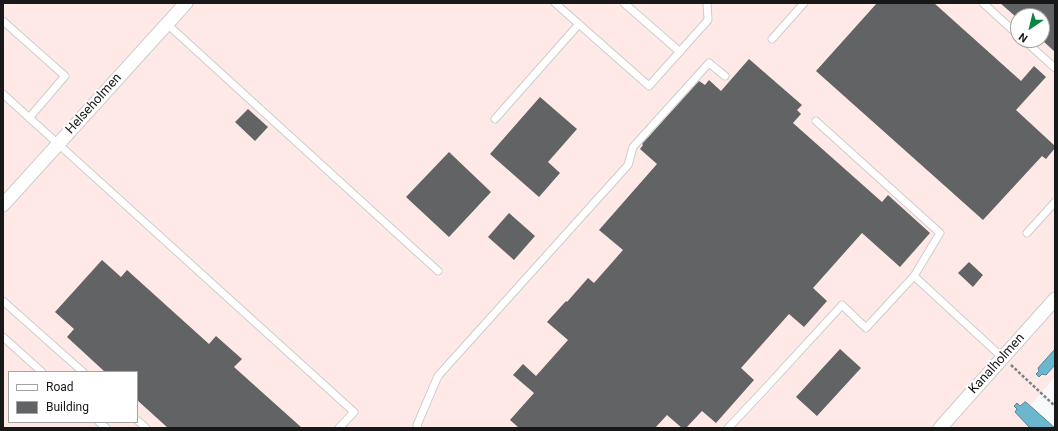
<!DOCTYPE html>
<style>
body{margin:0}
#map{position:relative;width:1058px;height:431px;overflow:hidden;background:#f8f9fb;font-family:Roboto,sans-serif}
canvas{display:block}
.frame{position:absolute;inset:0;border:4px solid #181819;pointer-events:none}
.legend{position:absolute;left:8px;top:371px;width:130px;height:52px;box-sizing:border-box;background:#fff;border:1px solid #a3a3a3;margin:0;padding:5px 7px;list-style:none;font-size:12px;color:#181819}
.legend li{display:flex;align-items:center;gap:8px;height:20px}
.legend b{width:20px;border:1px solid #a3a3a3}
.north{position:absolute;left:1010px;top:8px;width:40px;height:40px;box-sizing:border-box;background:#fff;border:1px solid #a3a3a3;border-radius:50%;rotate:215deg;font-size:11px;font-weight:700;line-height:16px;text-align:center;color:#181819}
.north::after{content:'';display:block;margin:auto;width:14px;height:18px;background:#098640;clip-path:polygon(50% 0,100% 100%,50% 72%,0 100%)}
</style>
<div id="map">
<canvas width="1058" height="431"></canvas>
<div class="frame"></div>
<ul class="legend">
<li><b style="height:5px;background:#fff"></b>Road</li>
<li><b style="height:11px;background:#616364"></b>Building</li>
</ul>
<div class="north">N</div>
</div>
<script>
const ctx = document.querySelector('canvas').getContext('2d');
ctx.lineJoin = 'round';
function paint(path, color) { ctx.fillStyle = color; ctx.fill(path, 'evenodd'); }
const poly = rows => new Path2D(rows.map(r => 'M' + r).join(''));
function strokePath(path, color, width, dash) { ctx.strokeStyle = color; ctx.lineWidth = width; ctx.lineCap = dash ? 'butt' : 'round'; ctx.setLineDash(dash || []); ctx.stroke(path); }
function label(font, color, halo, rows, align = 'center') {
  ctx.font = font + ' Roboto,sans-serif'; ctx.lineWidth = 4; ctx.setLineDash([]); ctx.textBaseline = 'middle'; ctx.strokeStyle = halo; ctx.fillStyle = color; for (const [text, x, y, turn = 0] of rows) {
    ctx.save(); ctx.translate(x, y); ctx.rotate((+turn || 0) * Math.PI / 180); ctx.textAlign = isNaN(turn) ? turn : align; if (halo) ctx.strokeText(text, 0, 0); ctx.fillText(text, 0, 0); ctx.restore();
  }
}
const industrial = poly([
 [3,3,1055,3,1055,377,1028,408,1050,428,3,428],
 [1018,16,1042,16,1042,40,1018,40],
 [9,372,137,372,137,422,9,422]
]);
const water = poly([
 [1055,349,1055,365,1046,375,1042,374,1039,377,1036,374,1039,371,1038,368,1055,349],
 [1025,402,1027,403,1055,428,1030,428,1015,412,1017,409,1014,406,1017,403,1020,406,1025,402]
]);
const building = poly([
 [877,3,934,3,1021,81,1034,66,1046,77,1016,110,1055,146,1055,148,1046,159,1042,156,983,220,816,71],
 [1000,3,1055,3,1055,52,1042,40,1042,16,1015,16],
 [749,59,802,105,797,110,801,114,793,123,882,202,888,195,930,233,900,267,862,233,813,288,827,301,804,327,789,314,741,368,754,380,716,423,702,411,686,428,682,428,667,415,655,428,519,428,510,420,534,393,513,375,523,364,536,376,568,340,547,322,566,301,567,302,588,278,594,283,623,250,599,230,657,164,640,149,643,145,642,144,699,81,705,85,709,80,721,91],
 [540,97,577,129,548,162,560,173,539,197,490,154],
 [248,109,268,127,255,141,235,122],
 [449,152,491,192,449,237,406,197],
 [509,213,535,236,514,260,488,237],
 [102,260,121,277,127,270,209,344,216,336,242,359,234,367,302,428,168,428,137,400,137,372,105,372,67,337,74,329,55,312],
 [969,262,983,275,973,287,958,273],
 [840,349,861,368,817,416,796,397]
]);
const path = poly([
 [1011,365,1055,406]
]);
const lane = poly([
 [555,3,649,86,708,20,707,3],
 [624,3,680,52],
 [983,3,1018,35],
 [3,21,65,76,29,118],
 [167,24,438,271],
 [772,39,804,3],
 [1024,40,1055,68],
 [3,94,354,412,339,428],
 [495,119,579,24],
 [816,121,940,233,914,276],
 [1027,233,1055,202],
 [3,301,83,372],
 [3,337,42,372],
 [137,420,146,428],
 [99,422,106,428],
 [418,428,417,425,438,376,628,165,633,147,709,63,725,76],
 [728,428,763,391,842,305,866,328,914,276,1003,358]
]);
const street = poly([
 [3,205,186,3],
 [940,428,1055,299]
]);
const streetNames = [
 ["Helseholmen",94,104,-48],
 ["Kanalholmen",997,364,-48]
];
paint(industrial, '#ffe9e6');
paint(water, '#6cb7ce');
strokePath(water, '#538798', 1);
paint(building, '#616364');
strokePath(lane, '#cccdcf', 9);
strokePath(street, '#cccdcf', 15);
strokePath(path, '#7e7e80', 2.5, [3, 2]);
strokePath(lane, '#fff', 7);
strokePath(street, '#fff', 13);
label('13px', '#181819', '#fff', streetNames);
</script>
